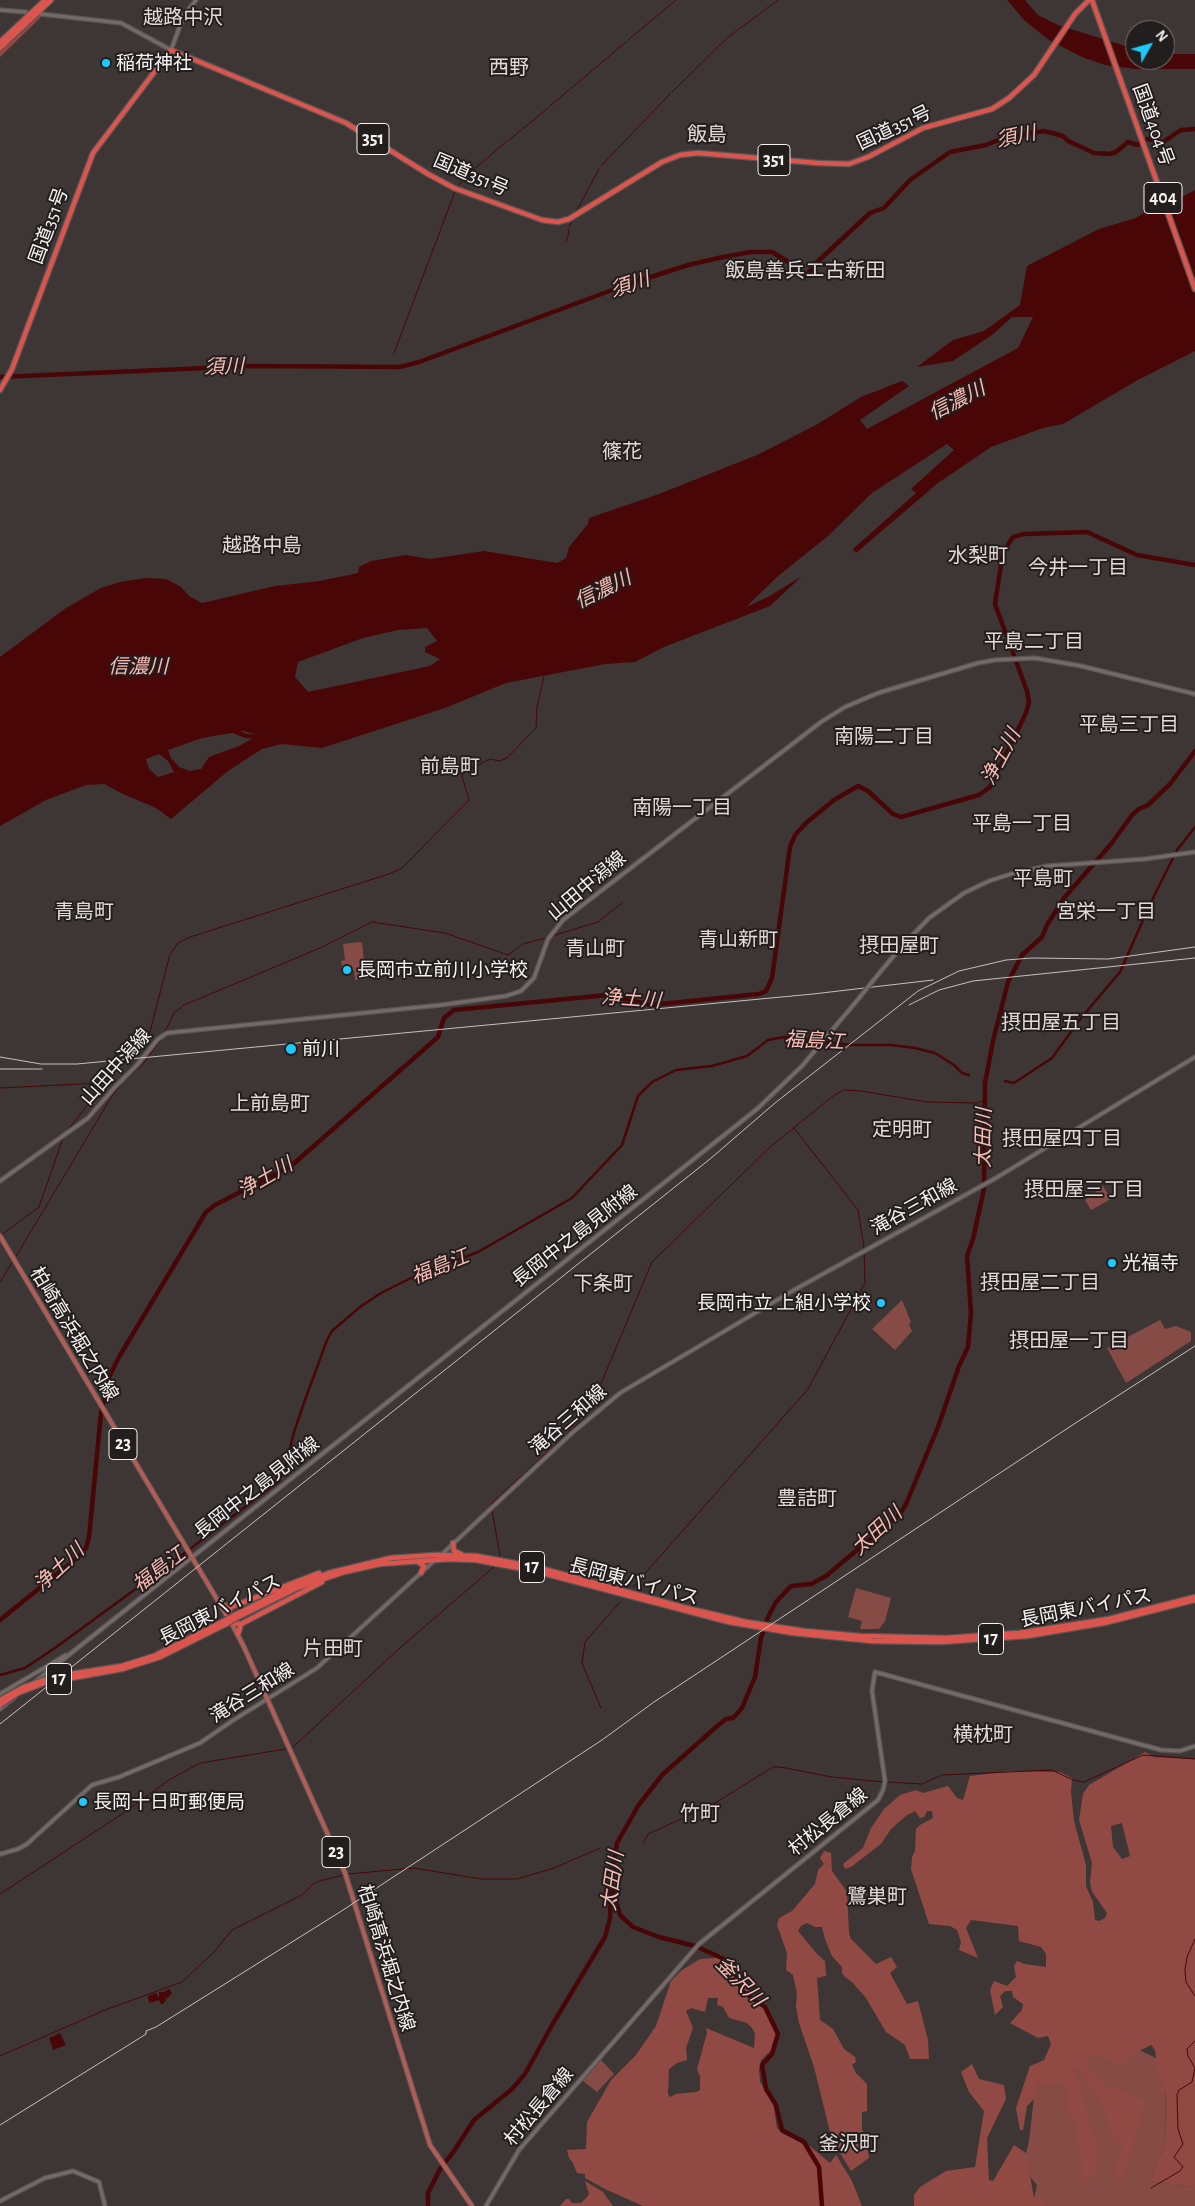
<!DOCTYPE html>
<meta charset="utf-8">
<style>
body{margin:0}
#map{position:relative;width:1195px;height:2206px;overflow:hidden;background:#3e3634;font-family:"Alegreya Sans",sans-serif}
canvas{display:block}
.north{position:absolute;left:1125px;top:20px;width:50px;height:50px;box-sizing:border-box;background:#221e1e;border:1px solid #777372;border-radius:50%;rotate:52deg;font-size:14px;font-weight:700;line-height:20px;text-align:center;color:#f7f2f1}
.north::after{content:'';display:block;margin:auto;width:18px;height:22px;background:#1dc9fd;clip-path:polygon(50% 0,100% 100%,50% 72%,0 100%)}
</style>
<div id="map">
<canvas width="1195" height="2206"></canvas>
<div class="north">N</div>
</div>
<script>
const ctx = document.querySelector('canvas').getContext('2d');
ctx.lineJoin = 'round';
function paint(path, color) { ctx.fillStyle = color; ctx.fill(path, 'evenodd'); }
const poly = rows => new Path2D(rows.map(r => 'M' + r).join(''));
function strokePath(path, color, width, dash) { ctx.strokeStyle = color; ctx.lineWidth = width; ctx.lineCap = dash ? 'butt' : 'round'; ctx.setLineDash(dash || []); ctx.stroke(path); }
function label(font, color, halo, rows, align = 'center') {
  ctx.font = font + ' "Alegreya Sans","Noto Sans JP",sans-serif'; ctx.lineWidth = 4; ctx.setLineDash([]); ctx.textBaseline = 'middle'; ctx.strokeStyle = halo; ctx.fillStyle = color; for (const [text, x, y, turn = 0] of rows) {
    ctx.save(); ctx.translate(x, y); ctx.rotate((+turn || 0) * Math.PI / 180); ctx.textAlign = isNaN(turn) ? turn : align; if (halo) ctx.strokeText(text, 0, 0); ctx.fillText(text, 0, 0); ctx.restore();
  }
}
const green = poly([
 [360,942,362,943,366,979,355,980,354,971,349,971,342,967,341,961,345,960,343,944],
 [1103,1186,1111,1199,1091,1210,1085,1200],
 [902,1300,911,1322,909,1324,912,1331,895,1350,872,1329],
 [1160,1320,1165,1329,1176,1326,1191,1332,1191,1341,1126,1383,1107,1348],
 [856,1588,891,1598,885,1621,879,1629,860,1629,862,1621,848,1617],
 [1084,2044,1129,2045,1160,2060,1166,2069,1165,2144,1149,2181,1195,2187,1195,2206,1044,2206,1034,2199,1037,2185,1031,2178,1025,2158,1029,2141,1036,2079],
 [601,2060,614,2074,597,2092,583,2081]
]);
const forest = poly([
 [39,14,42,15,40,18,0,57,0,50],
 [1145,1752,1154,1757,1195,1759,1195,2187,1149,2181,1165,2144,1166,2095,1163,2081,1154,2070,1157,2064,1155,2050,1151,2045,1126,2058,1125,2065,1095,2055,1086,2055,1088,2068,1108,2088,1119,2089,1134,2099,1146,2097,1122,2180,1116,2180,1116,2170,1123,2146,1111,2134,1101,2099,1076,2067,1072,2069,1081,2088,1088,2119,1097,2142,1095,2174,1082,2183,1082,2155,1078,2148,1078,2132,1075,2122,1068,2113,1068,2091,1066,2085,1060,2083,1049,2086,1037,2081,1036,2097,1027,2106,1023,2130,1020,2130,1016,2108,1030,2066,1044,2060,1051,2044,1048,2036,1038,2038,1010,2023,1022,2010,1023,2004,1013,1997,1012,1991,1005,1991,1000,1996,1003,2007,995,2015,990,1990,994,1981,1007,1986,1016,1977,1014,1966,1017,1961,1025,1964,1046,1967,1046,1954,1041,1947,1019,1941,1018,1926,971,1920,966,1928,978,1958,959,1950,961,1942,957,1930,950,1926,929,1924,911,1869,912,1857,915,1851,916,1829,920,1825,933,1818,932,1811,927,1811,924,1817,920,1818,915,1811,907,1815,891,1829,881,1844,851,1867,845,1869,843,1864,863,1848,871,1828,884,1809,900,1795,916,1790,923,1793,948,1786,957,1798,963,1800,970,1776,1011,1771,1060,1772,1072,1778,1071,1792,1074,1821,1086,1865,1086,1886,1093,1902,1095,1920,1099,1921,1105,1918,1107,1913,1092,1892,1090,1882,1092,1863,1079,1820,1083,1794,1089,1785],
 [1122,1823,1130,1856,1122,1859,1113,1847,1111,1826],
 [824,1851,831,1853,832,1871,847,1892,849,1933,851,1939,876,1964,891,1957,897,1967,890,1973,907,2004,918,2001,928,2040,929,2059,910,2059,905,2045,886,2032,866,1998,852,1982,845,1977,842,1973,842,1967,832,1956,825,1939,822,1927,815,1927,807,1923,801,1926,798,1931,817,1954,825,1961,826,1976,817,1978,820,2020,833,2029,844,2049,855,2057,856,2062,852,2065,856,2073,867,2084,867,2111,862,2112,862,2129,867,2142,869,2158,851,2171,832,2140,814,2067,799,2023,796,2007,797,1994,793,1975,786,1970,787,1953,777,1925,779,1918,792,1911,815,1884,818,1870,824,1864,820,1858],
 [720,1954,736,1969,742,1986,758,1997,771,2021,776,2035,772,2049,761,2060,759,2069,760,2082,773,2102,777,2128,783,2134,811,2147,830,2163,836,2155,852,2181,862,2206,643,2206,605,2189,585,2178,585,2174,577,2173,573,2163,569,2158,567,2150,586,2149,587,2122,611,2080,636,2055,656,2026,671,1981,682,1970,700,1959,716,1958],
 [708,1998,718,1998,717,2005,723,2007,729,2018,747,2023,752,2028,755,2034,754,2048,706,2028,707,2033,697,2069,700,2076,700,2090,696,2092,676,2094,670,2097,668,2094,669,2069,677,2063,687,2060,686,2048,693,2028,686,2011,691,2008,705,2012],
 [972,2064,979,2079,1004,2085,1006,2099,987,2138,989,2180,993,2181,1014,2145,1026,2153,1034,2198,1040,2198,1044,2206,914,2206,914,2195,920,2187,946,2171,975,2167,984,2111,969,2092,961,2072],
 [585,2181,603,2192,613,2206,560,2206,566,2199,569,2199,572,2203,581,2203,587,2197,589,2194]
]);
const water = poly([
 [1007,0,1025,0,1038,15,1058,25,1135,49,1135,60,1165,60,1165,54,1195,54,1195,69,1135,69,1105,65,1082,57,1049,40,1025,21],
 [1195,190,1195,351,1136,381,1063,424,1043,428,991,447,938,483,856,553,853,549,916,493,911,489,954,450,947,444,872,493,828,536,777,577,746,607,768,597,802,576,770,606,664,647,635,662,605,664,506,683,445,708,322,748,282,744,262,749,228,771,171,819,156,808,123,794,104,784,86,785,46,800,0,826,0,657,66,608,101,588,120,582,146,578,166,579,181,587,189,596,202,603,275,586,320,581,358,573,359,567,371,561,406,555,430,559,484,551,557,563,566,558,569,547,588,524,589,518,659,494,757,455,816,425,861,397,902,381,909,386,860,420,867,429,1018,348,1033,317,1012,317,992,335,953,361,917,367,953,340,984,331,1020,305,1027,266,1099,229,1136,218,1153,207,1182,197],
 [427,628,437,641,425,647,425,652,440,659,430,666,308,692,295,677,298,662,363,638,398,630],
 [243,731,259,735,239,746,209,757,201,769,190,771,179,767,171,758,168,750,202,738],
 [159,754,168,761,174,772,158,777,149,769,146,759],
 [169,1989,172,1993,167,1999,165,1995,166,2000,163,2004,161,2004,159,2000,149,2003,148,1996,156,1993,159,1998,159,1992,164,1992],
 [60,2033,66,2045,53,2050,49,2038]
]);
const stream = poly([
 [628,40,676,0],
 [672,92,727,38,778,0],
 [550,106,626,42],
 [509,140,548,108],
 [601,166,670,94],
 [472,171,507,141],
 [457,187,470,172],
 [576,212,599,169],
 [569,227,573,219],
 [566,242,569,232,568,229],
 [435,245,455,191],
 [394,353,434,247],
 [552,936,598,922,622,903],
 [165,1032,174,1013,184,1005,320,948,372,922,445,933,508,955,523,944,549,937],
 [0,1088,101,1083,116,1071,150,1032,170,954,178,943,190,937,389,874,402,868,469,800,462,776,464,772,490,759,500,761,507,758,536,728,537,707,544,676],
 [64,1135,100,1089,101,1084],
 [0,1236,39,1207,63,1138],
 [15,1258,112,1096,122,1083,144,1063,162,1038],
 [0,1282,13,1261],
 [500,1556,491,1504,583,1419,597,1393,652,1262,769,1148,833,1096,844,1090,861,1091,927,1102,977,1103,986,1100],
 [633,1587,808,1389,865,1283,864,1248,858,1210,794,1128],
 [601,1708,582,1663,585,1642,620,1602],
 [887,1782,922,1784,942,1775,1052,1770,1073,1780,1084,1782,1143,1755,1195,1759],
 [643,1843,648,1834,712,1805,773,1767,780,1767,832,1777,883,1782],
 [0,1894,122,1814,169,1780,200,1763,292,1748,402,1646,495,1566],
 [1195,1939,1187,1957,1185,1970,1186,1982,1195,1996],
 [0,2056,105,2010,182,1982,214,1952,232,1930,302,1895,313,1884,319,1881,348,1874,414,1868,481,1879,517,1879,554,1868,600,1848],
 [1151,2188,1180,2171,1183,2167,1174,2157,1183,2144,1178,2129,1177,2095,1179,2090,1192,2082,1195,2068,1188,2056,1187,2049,1195,2041]
]);
const canal = poly([
 [1005,1081,1014,1083,1052,1058,1081,1018,1120,972,1151,902,1177,850,1195,827],
 [0,1675,25,1668,55,1648,182,1555,279,1481,284,1472,294,1432,305,1400,327,1340,332,1331,360,1307,381,1293,415,1276,478,1252,572,1198,622,1145,638,1096,652,1082,676,1070,712,1066,747,1056,768,1040,784,1037,852,1045,891,1045,915,1048,935,1053,954,1065,962,1073,969,1075]
]);
const river = poly([
 [0,377,252,366,400,367,419,362,623,286,688,265,723,257,751,252,772,252,787,261,802,277,806,276,816,263,870,213,884,208,910,180,950,152,986,145,1006,137,1044,131,1063,136,1068,141,1094,153,1110,154,1116,152,1128,142,1138,145,1147,139,1163,142,1181,130,1195,129],
 [231,730,246,736,261,737],
 [0,1620,77,1558,86,1548,89,1537,101,1413,108,1379,119,1357,206,1212,215,1205,291,1166,438,1037,444,1018,454,1010,607,995,652,1005,759,994,766,991,772,978,790,847,795,835,806,823,834,800,858,786,868,791,893,814,901,817,979,795,990,787,1026,713,1029,702,1027,691,995,604,1003,552,1013,537,1024,534,1087,532,1137,555,1195,565],
 [612,1889,620,1915,633,1927,659,1937,695,1946,722,1958,735,1973,742,1991,765,2007,778,2034,772,2054,762,2065,766,2089,776,2105,782,2130,804,2142,819,2167,822,2206],
 [428,2206,428,2193,440,2169,454,2151,474,2120,512,2089,525,2074,552,2025,605,1937,610,1918,611,1884,617,1843,638,1806,662,1775,716,1727,726,1719,733,1718,742,1708,755,1677,761,1638,769,1615,776,1602,791,1586,811,1584,826,1576,900,1514,906,1504,938,1427,959,1366,968,1347,971,1313,967,1256,973,1239,984,1189,985,1083,993,1041,1008,982,1022,955,1042,937,1047,925,1064,898,1111,844,1132,815,1139,809,1148,805,1170,784,1195,751]
]);
const secondary = poly([
 [0,10,26,12],
 [41,14,121,23,171,50,184,15,196,0],
 [872,982,901,947,929,918,964,893,989,881,1014,873,1048,866,1145,859,1195,852],
 [0,1181,88,1118,115,1087,137,1065,158,1039,167,1033,441,1005,506,996,521,991,534,978,548,939,563,920,821,722,845,707,878,693,978,663,995,660,1035,658,1081,666,1195,694],
 [440,1556,572,1433,620,1393,794,1290,996,1178,1195,1057],
 [36,1681,757,1109,802,1066,860,997],
 [0,1694,66,1655],
 [0,1709,15,1697],
 [0,1854,18,1849,27,1844,92,1785,119,1777,200,1743,232,1721,317,1668,435,1560],
 [0,2201,45,2178,73,2171,99,2182,105,2206],
 [486,2206,519,2150,699,1944,878,1800,883,1790,885,1781,872,1691,875,1672,1161,1750,1180,1751,1195,1746]
]);
const primary = poly([
 [0,1236,227,1616],
 [231,1622,244,1647,345,1873,430,2145,472,2206]
]);
const highway = poly([
 [1092,0,1195,289],
 [0,42,45,0],
 [0,48,51,0],
 [0,390,12,369,93,153,171,50,346,123,428,174,454,188,542,220,558,222,569,219,662,162,680,155,698,153,818,163,849,164,868,157,923,128,992,109,1009,98,1034,75,1075,14,1089,0],
 [453,1543,454,1551,461,1554],
 [418,1562,424,1566,421,1573],
 [220,1604,231,1607,319,1573],
 [227,1615,231,1607],
 [235,1615,283,1591,329,1573,391,1558,435,1555,476,1556,536,1567,682,1607,746,1622,804,1631,860,1636,946,1638,1019,1633,1109,1619,1195,1597],
 [236,1618,297,1588,344,1572,380,1564,449,1559,476,1560,535,1571,729,1622,793,1633,872,1641,940,1642,1027,1636,1104,1623,1195,1600],
 [231,1623,241,1624,322,1582],
 [238,1634,241,1624],
 [122,1666,154,1656,224,1621],
 [122,1669,160,1657,226,1624]
]);
const rail = poly([
 [909,1005,939,990,973,981,1195,958],
 [0,1057,41,1064,77,1064,813,994,933,980],
 [0,1069,42,1069],
 [0,1724,710,1159,775,1103,918,991,959,971,1006,960,1032,958,1108,959,1195,947],
 [0,2125,127,2046,146,2034,146,2031,156,2027,340,1912,602,1740,654,1702,1074,1424,1195,1346]
]);
const secondaryBridge = poly([
 [860,997,872,982]
]);
const highwayBridge = poly([
 [224,1621,235,1615],
 [226,1624,236,1618],
 [0,1700,24,1687,52,1677,122,1666],
 [0,1705,18,1693,44,1683,122,1669]
]);
const markers = [
 [106,63,5,"#1dc9fd"],
 [347,970,5,"#1dc9fd"],
 [291,1049,6,"#1dc9fd"],
 [1112,1263,5,"#1dc9fd"],
 [881,1303,5,"#1dc9fd"],
 [83,1802,5,"#1dc9fd"]
];
const shields = [
 [373,139,32],
 [774,160,32],
 [1163,198,38],
 [123,1444,28],
 [532,1567,25],
 [991,1639,25],
 [59,1679,25],
 [336,1852,28]
];
const shieldNames = [
 ["351",373,139],
 ["351",774,160],
 ["404",1163,198],
 ["23",123,1444],
 ["17",532,1567],
 ["17",991,1639],
 ["17",59,1679],
 ["23",336,1852]
];
const poiNames = [
 ["稲荷神社",116,63],
 ["長岡市立前川小学校",357,970],
 ["前川",302,1049],
 ["光福寺",1122,1263],
 ["長岡市立 上組小学校",871,1303,"right"],
 ["長岡十日町郵便局",93,1802]
];
const streetNames = [
 ["国道404号",1153,125,70],
 ["国道351号",894,128,-25],
 ["国道351号",471,175,23],
 ["国道351号",49,226,-70],
 ["山田中潟線",587,886,-40],
 ["山田中潟線",116,1067,-48],
 ["滝谷三和線",914,1207,-29],
 ["長岡中之島見附線",575,1236,-38],
 ["柏崎高浜堀之内線",74,1334,59],
 ["滝谷三和線",568,1420,-41],
 ["長岡中之島見附線",257,1488,-38],
 ["長岡東バイパス",634,1582,15],
 ["長岡東バイパス",1086,1608,-11],
 ["長岡東バイパス",220,1610,-27],
 ["滝谷三和線",252,1693,-32],
 ["村松長倉線",828,1822,-39],
 ["柏崎高浜堀之内線",386,1958,73],
 ["村松長倉線",539,2107,-50]
];
const neighbourhoodNames = [
 ["越路中沢",183,18],
 ["西野",509,68],
 ["飯島",707,135],
 ["飯島善兵エ古新田",805,271],
 ["篠花",622,452],
 ["越路中島",262,546],
 ["水梨町",978,556],
 ["今井一丁目",1078,568],
 ["平島二丁目",1034,642],
 ["平島三丁目",1129,725],
 ["南陽二丁目",884,737],
 ["前島町",450,767],
 ["南陽一丁目",682,808],
 ["平島一丁目",1022,824],
 ["平島町",1043,879],
 ["青島町",84,912],
 ["宮栄一丁目",1106,912],
 ["青山新町",738,940],
 ["摂田屋町",899,946],
 ["青山町",595,949],
 ["摂田屋五丁目",1061,1023],
 ["上前島町",270,1104],
 ["定明町",902,1130],
 ["摂田屋四丁目",1062,1139],
 ["摂田屋三丁目",1084,1190],
 ["摂田屋二丁目",1040,1283],
 ["下条町",603,1284],
 ["摂田屋一丁目",1069,1341],
 ["豊詰町",807,1499],
 ["片田町",333,1649],
 ["横枕町",983,1735],
 ["竹町",700,1814],
 ["鷺巣町",877,1897],
 ["釜沢町",849,2144]
];
const waterNames = [
 ["須川",1016,137,-12],
 ["須川",630,285,-18],
 ["須川",224,367,-2],
 ["信濃川",957,401,-27],
 ["信濃川",603,590,-26],
 ["信濃川",138,667],
 ["浄土川",1001,757,-62],
 ["浄土川",631,999,4],
 ["福島江",814,1041,3],
 ["太田川",984,1138,-89],
 ["浄土川",265,1178,-30],
 ["福島江",440,1267,-22],
 ["太田川",877,1531,-43],
 ["浄土川",59,1568,-43],
 ["福島江",159,1570,-37],
 ["太田川",613,1881,-82],
 ["釜沢川",740,1982,46]
];
paint(green, '#874b45');
paint(forest, '#914a43');
paint(water, '#490607');
strokePath(stream, '#490607', 1);
strokePath(canal, '#490607', 2.5);
strokePath(river, '#490607', 4.5);
strokePath(secondary, '#5b5453', 5.5);
strokePath(primary, '#5b5453', 6);
strokePath(highway, '#5b5453', 7);
strokePath(secondary, '#736a69', 3);
strokePath(primary, '#b05d58', 4);
strokePath(highway, '#d9554d', 4.5);
strokePath(rail, '#c5c0be', 1);
strokePath(secondaryBridge, '#5b5453', 5.5, []);
strokePath(highwayBridge, '#5b5453', 7, []);
strokePath(secondaryBridge, '#736a69', 3);
strokePath(highwayBridge, '#d9554d', 4.5);
for (const [x, y, r, color] of markers) { const dot = new Path2D(); dot.arc(x, y, r, 0, 2 * Math.PI); ctx.fillStyle = color; ctx.fill(dot); strokePath(dot, '#221e1e', 2); }
for (const [x, y, w] of shields) { const box = new Path2D(); box.roundRect(x - w / 2, y - 15.5, w, 31, 4); ctx.fillStyle = '#221e1e'; ctx.fill(box); strokePath(box, '#f7f2f1', 1); }
label('bold 18px', '#f7f2f1', null, shieldNames);
label('19px', '#f7f2f1', '#221e1e', poiNames, 'left');
label('19px', '#f7f2f1', '#221e1e', streetNames);
label('20px', '#e4d9d8', '#221e1e', neighbourhoodNames);
label('italic 20px', '#fbbbb3', '#221e1e', waterNames);
</script>
